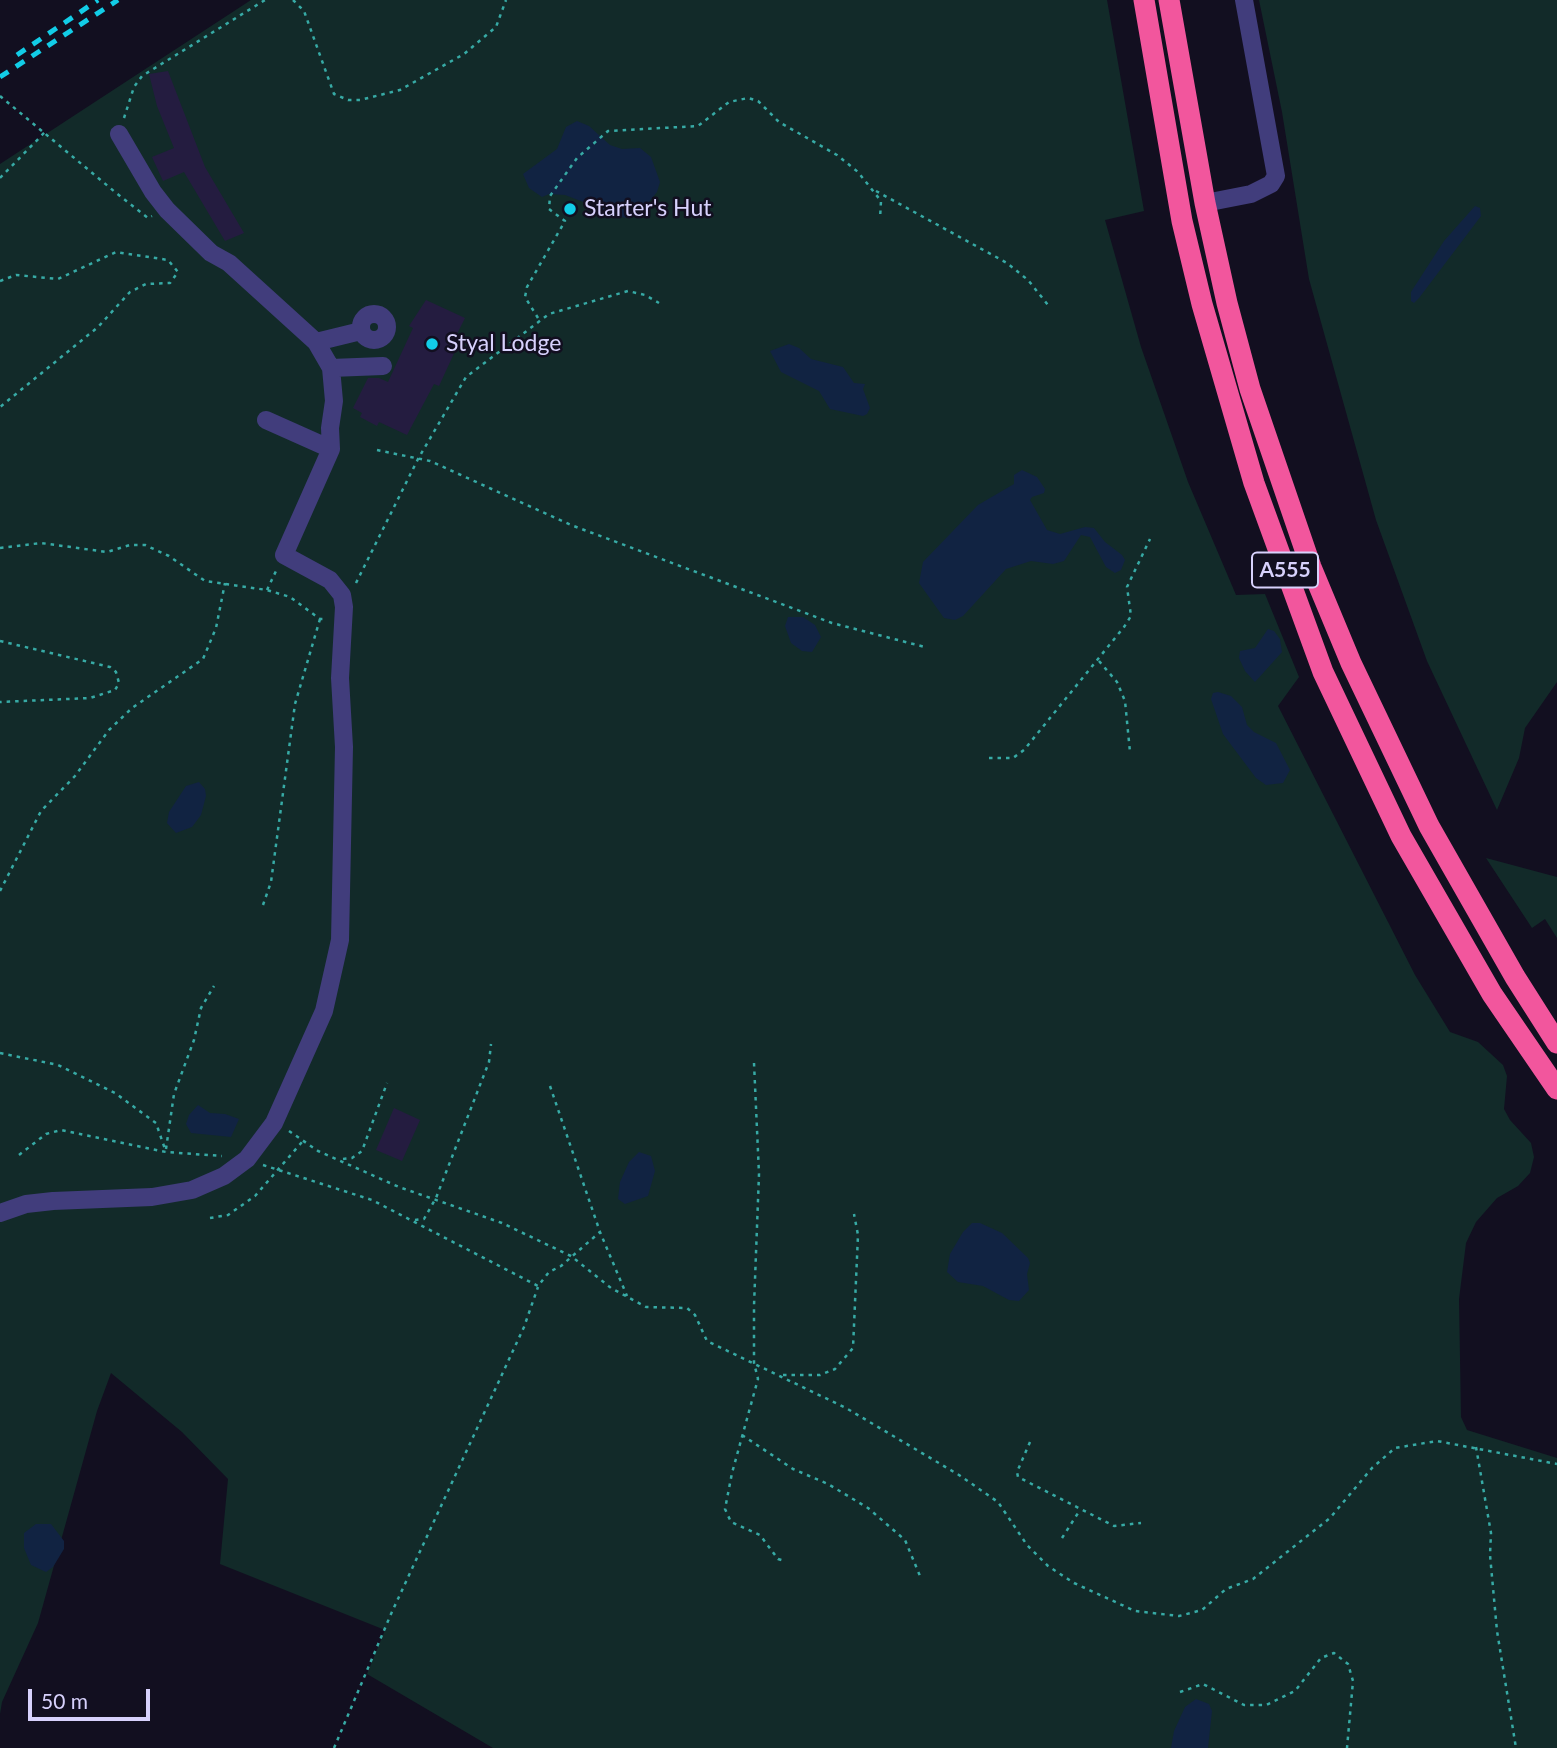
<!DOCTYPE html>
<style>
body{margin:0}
#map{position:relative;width:1557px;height:1748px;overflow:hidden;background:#120f20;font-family:Lato,sans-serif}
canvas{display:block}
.scale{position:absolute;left:28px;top:1689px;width:122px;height:32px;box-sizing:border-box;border:4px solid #d7d1fc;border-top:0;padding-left:9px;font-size:21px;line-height:24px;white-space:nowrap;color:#d7d1fc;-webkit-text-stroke:5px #120f20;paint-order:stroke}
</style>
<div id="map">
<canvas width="1557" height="1748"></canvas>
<div class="scale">50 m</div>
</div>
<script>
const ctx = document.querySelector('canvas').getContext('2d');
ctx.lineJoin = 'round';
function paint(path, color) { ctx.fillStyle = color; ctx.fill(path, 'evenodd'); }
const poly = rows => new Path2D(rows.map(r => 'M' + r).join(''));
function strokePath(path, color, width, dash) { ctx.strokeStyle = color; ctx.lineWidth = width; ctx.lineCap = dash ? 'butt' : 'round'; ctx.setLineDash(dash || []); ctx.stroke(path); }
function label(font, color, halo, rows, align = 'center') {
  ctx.font = font + ' Lato,sans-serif'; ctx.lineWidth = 5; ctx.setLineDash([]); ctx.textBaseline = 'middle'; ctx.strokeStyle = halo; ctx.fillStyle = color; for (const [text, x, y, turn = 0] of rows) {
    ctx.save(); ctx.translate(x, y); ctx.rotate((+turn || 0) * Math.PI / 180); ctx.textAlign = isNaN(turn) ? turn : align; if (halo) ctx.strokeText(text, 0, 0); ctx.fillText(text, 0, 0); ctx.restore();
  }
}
const green = poly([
 [251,0,1107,0,1144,211,1105,220,1141,347,1188,482,1236,595,1265,594,1299,677,1278,706,1415,975,1450,1032,1478,1042,1503,1065,1507,1076,1504,1109,1510,1120,1531,1143,1534,1157,1530,1173,1518,1186,1497,1198,1476,1222,1466,1243,1459,1299,1461,1417,1467,1430,1557,1458,1557,1748,493,1748,367,1674,385,1630,220,1564,228,1479,182,1432,111,1373,97,1411,38,1623,2,1702,0,1714,0,164],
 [1259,0,1557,0,1557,682,1525,728,1519,758,1497,810,1427,661,1376,520,1309,279,1282,112],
 [1486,858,1557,877,1557,938,1545,919,1532,928]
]);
const water = poly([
 [577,121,589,126,610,145,622,149,640,148,651,157,660,182,657,192,640,213,625,218,565,195,549,194,542,197,529,188,523,174,557,149,566,127],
 [1475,206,1480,208,1481,216,1419,298,1414,303,1411,301,1411,292,1444,241],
 [789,344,799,348,811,359,843,367,854,383,865,384,863,389,870,408,867,414,863,416,830,409,819,391,781,372,770,351],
 [1022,470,1037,477,1045,489,1044,493,1032,497,1030,500,1047,530,1060,534,1085,527,1094,528,1105,542,1122,555,1125,560,1121,570,1115,573,1106,567,1090,537,1081,535,1064,561,1053,564,1031,561,1006,569,963,616,955,620,944,618,919,583,923,562,978,505,1014,484,1014,475],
 [788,617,803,617,815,625,821,637,812,652,802,651,791,643,785,626],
 [1268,629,1274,631,1280,639,1282,652,1255,682,1245,671,1239,658,1240,651,1255,648],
 [1218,692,1231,696,1242,707,1247,725,1254,732,1276,743,1290,770,1283,783,1266,785,1256,778,1223,734,1211,699,1213,693],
 [199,782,205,789,206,796,201,815,192,827,176,833,167,823,169,812,186,786],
 [198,1105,210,1113,225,1114,239,1119,231,1137,191,1133,186,1124,189,1115],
 [639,1152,651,1156,655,1171,648,1196,625,1204,618,1199,620,1182,629,1162],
 [972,1223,980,1223,1002,1233,1028,1258,1030,1263,1027,1274,1029,1290,1019,1301,1009,1300,983,1286,958,1282,947,1272,950,1254,963,1232],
 [36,1524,51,1524,64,1541,64,1549,53,1567,46,1572,31,1565,24,1548,24,1533],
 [1196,1699,1209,1704,1212,1711,1208,1748,1171,1748,1174,1731,1185,1707]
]);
const building = poly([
 [168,71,205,167,244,233,225,241,184,172,163,181,152,157,174,148,157,106,149,74],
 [426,300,465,318,457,334,462,336,439,386,434,384,407,435,379,422,377,426,360,417,362,413,353,408,368,378,379,378,388,382,413,328,409,326],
 [394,1108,420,1120,402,1161,376,1150]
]);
const path = poly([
 [293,0,304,11,334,94,348,100,360,100,400,90,464,54,496,27,506,0],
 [0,96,115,192,148,218,152,216],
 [124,118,134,87,142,76,265,0],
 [0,178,46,131],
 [876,191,1007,263,1028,280,1048,305],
 [0,281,16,275,58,279,116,252,168,260,178,272,170,283,146,284,130,292,98,327,0,407],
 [538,318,525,297,527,287,565,221,549,209,550,196,577,158,608,131,698,126,729,102,748,98,758,101,779,122,837,155,858,172,881,201,880,219],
 [377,450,430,461,571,525,832,623,925,647],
 [0,548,41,543,107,552,130,545,145,545,169,556,205,581,267,590,290,597,320,619,327,619],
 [356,583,418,459,466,377,549,314,628,291,645,295,659,303],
 [267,590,276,571],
 [0,641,110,667,116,672,119,683,115,690,90,698,0,702],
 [1099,661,1117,682,1125,701,1130,752],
 [989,758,1013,758,1024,750,1124,627,1131,616,1127,587,1150,539],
 [0,891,41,811,75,776,109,730,132,708,203,659,216,628,225,583],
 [263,905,271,882,295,704,320,619],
 [0,1053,58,1065,115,1093,156,1123,166,1152],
 [754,1063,759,1174,754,1306,754,1363,758,1379,732,1473,725,1509,731,1522,760,1535,778,1559,785,1561],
 [550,1086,600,1232,627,1296],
 [289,1131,318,1151,399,1187,502,1223,571,1256,611,1288,646,1307,687,1308,695,1315,707,1341,846,1408,959,1475,998,1502,1027,1545,1048,1566,1074,1583,1135,1611,1179,1616,1202,1610,1226,1589,1253,1579,1330,1518,1372,1468,1395,1448,1437,1441,1557,1464],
 [166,1149,174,1094,194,1040,201,1008,214,986],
 [19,1155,46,1134,61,1130,166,1152,222,1156],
 [343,1159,352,1158,362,1151,387,1083],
 [263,1165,372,1200,538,1286,549,1272,561,1266,600,1232],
 [210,1218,228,1215,255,1196,302,1142],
 [415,1220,424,1219,436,1198,489,1062,491,1044],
 [783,1375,820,1375,835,1369,853,1348,858,1235,854,1214],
 [742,1435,793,1469,828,1484,868,1508,905,1540,920,1576],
 [1030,1442,1017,1472,1018,1477,1114,1526,1141,1523],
 [1476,1447,1491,1533,1490,1555,1497,1631,1516,1748],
 [1062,1538,1080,1510],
 [1180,1692,1203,1684,1244,1705,1266,1705,1295,1691,1321,1658,1334,1653,1348,1664,1353,1681,1347,1748],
 [334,1748,391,1614,524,1327,538,1287]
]);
const minor = poly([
 [1205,203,1251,194,1271,184,1276,176,1244,0],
 '361 327a13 13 0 1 1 26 0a13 13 0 1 1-26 0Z',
 [316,342,361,331],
 [331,368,383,366],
 [266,420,331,449],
 [0,1213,26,1204,53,1201,152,1197,192,1190,224,1176,247,1159,274,1123,324,1011,340,940,344,747,340,678,344,607,342,595,330,580,284,555,331,449,330,428,334,401,331,368,316,342,229,263,211,253,167,210,153,192,119,134]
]);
const highway = poly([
 [1144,0,1182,221,1202,304,1254,483,1323,672,1401,836,1492,994,1557,1089],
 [1169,0,1205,203,1227,303,1250,389,1311,567,1351,663,1429,826,1515,977,1557,1043]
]);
const rail = poly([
 [17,55,98,0],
 [0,77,118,0]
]);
const markers = [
 [570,209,7,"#12cde7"],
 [432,344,7,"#12cde7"]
];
const shields = [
 [1285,570,66]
];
const shieldNames = [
 ["A555",1285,570]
];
const poiNames = [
 ["Starter's Hut",584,209],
 ["Styal Lodge",446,344]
];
paint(green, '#122a29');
paint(water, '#112342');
paint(building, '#241c40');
strokePath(path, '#37aaa5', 2.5, [3.5, 5]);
strokePath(minor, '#413d7c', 18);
strokePath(highway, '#f2569d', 21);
strokePath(rail, '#12cde7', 5, [10, 9]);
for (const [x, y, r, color] of markers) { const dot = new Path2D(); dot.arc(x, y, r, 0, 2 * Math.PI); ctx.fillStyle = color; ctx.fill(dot); strokePath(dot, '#120f20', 2.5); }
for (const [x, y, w] of shields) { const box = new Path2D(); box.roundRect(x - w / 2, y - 17.5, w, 35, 5); ctx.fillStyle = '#120f20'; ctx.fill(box); strokePath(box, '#d7d1fc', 2); }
label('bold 21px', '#d7d1fc', null, shieldNames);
label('23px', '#d7d1fc', '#120f20', poiNames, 'left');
</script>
